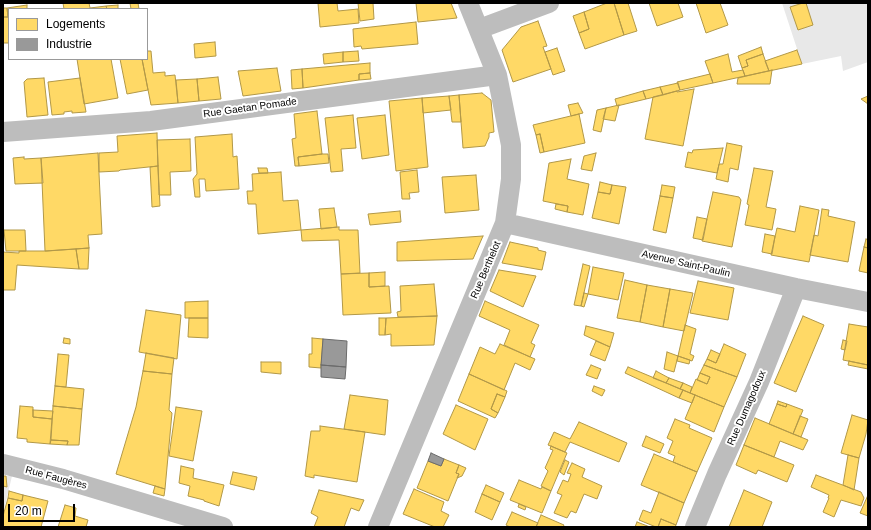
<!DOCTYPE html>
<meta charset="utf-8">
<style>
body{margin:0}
#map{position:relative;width:871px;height:530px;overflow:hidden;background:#fff;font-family:Arial,sans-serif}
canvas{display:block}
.frame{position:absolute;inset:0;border:4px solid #000;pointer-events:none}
.legend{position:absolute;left:8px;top:8px;width:140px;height:52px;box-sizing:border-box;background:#fff;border:1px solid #999;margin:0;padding:5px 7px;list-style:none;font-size:12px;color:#000}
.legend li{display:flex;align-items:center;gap:8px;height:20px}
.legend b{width:20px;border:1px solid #999}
.scale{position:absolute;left:8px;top:504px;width:67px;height:18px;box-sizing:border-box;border:2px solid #000;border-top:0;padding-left:5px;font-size:12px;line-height:14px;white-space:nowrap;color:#000;-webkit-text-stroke:3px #fff;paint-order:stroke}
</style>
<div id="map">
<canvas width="871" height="530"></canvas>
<div class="frame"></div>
<ul class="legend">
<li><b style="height:11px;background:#ffd966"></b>Logements</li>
<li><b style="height:11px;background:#999"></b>Industrie</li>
</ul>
<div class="scale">20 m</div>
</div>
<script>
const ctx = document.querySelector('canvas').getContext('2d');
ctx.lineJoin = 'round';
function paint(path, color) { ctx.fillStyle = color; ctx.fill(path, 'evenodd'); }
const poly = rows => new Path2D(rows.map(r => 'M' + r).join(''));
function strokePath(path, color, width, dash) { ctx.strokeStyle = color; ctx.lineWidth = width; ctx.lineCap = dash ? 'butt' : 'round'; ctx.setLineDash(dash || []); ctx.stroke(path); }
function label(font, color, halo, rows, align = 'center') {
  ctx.font = font + ' Arial,sans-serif'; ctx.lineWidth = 4; ctx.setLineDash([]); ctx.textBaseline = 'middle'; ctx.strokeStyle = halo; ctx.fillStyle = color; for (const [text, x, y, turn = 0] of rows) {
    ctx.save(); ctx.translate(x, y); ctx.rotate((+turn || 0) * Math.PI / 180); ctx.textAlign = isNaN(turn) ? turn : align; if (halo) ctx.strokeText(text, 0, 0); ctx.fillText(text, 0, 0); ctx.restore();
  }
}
const green = poly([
 [782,3,868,3,868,62,843,71,841,56,802,64],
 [3,476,12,476,3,514]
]);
const homes = poly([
 [63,3,89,3,90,8,106,6,107,9,64,9,63,3],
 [130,3,138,3,139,9,131,9,130,3],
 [318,3,337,3,338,11,358,9,359,23,320,27,318,3],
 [358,3,373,3,374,19,360,21,358,3],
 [416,3,451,3,457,18,418,22,416,3],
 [607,3,614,3,624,35,585,49,579,33,589,29,584,12,607,3],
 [614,3,628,3,637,31,624,35,614,3],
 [649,3,678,3,683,17,657,26,649,3],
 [696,3,720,3,728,25,706,33,696,3],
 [803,3,806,3,813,25,798,30,790,7,803,3],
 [27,5,27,9,9,9,8,17,7,8,27,5],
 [118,5,118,9,107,9,106,6,118,5],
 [3,8,7,8,8,17,3,17,3,8],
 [584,12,589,29,579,33,573,16,584,12],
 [3,17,9,17,9,43,3,43,3,17],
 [538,21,547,46,543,47,551,69,513,82,502,50,521,27,538,21],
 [416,22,418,44,362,49,361,46,354,47,353,29,416,22],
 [215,42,216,56,195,58,194,44,215,42],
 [761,47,763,54,746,60,748,66,742,68,738,56,761,47],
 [557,48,565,71,553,75,545,52,557,48],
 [797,50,802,64,769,71,765,61,797,50],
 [147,51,151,51,153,73,165,72,165,76,175,75,178,103,151,105,142,59,147,59,147,51],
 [358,51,359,61,343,62,343,52,358,51],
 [343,52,343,62,324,64,323,54,343,52],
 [728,54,732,72,743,70,745,76,713,83,705,61,728,54],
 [763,54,769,71,745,76,742,68,748,66,746,60,763,54],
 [77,59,111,59,118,98,84,104,77,59],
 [120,59,142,59,148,90,127,94,120,59],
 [370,63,370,73,359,74,359,80,303,88,302,69,370,63],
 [277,68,281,91,243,96,238,71,277,68],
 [302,69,303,88,292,89,291,70,302,69],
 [772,70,770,84,737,84,738,78,772,70],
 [370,73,371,79,359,80,359,74,370,73],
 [710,74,713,83,680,90,677,82,710,74],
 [218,77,221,99,199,101,197,79,218,77],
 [44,78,48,115,27,117,24,82,27,79,44,78],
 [80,78,86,112,72,113,72,111,64,112,64,114,52,115,48,82,80,78],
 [197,79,199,101,178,103,176,80,197,79],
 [678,83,680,90,663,95,660,87,678,83],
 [660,87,663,95,646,99,643,91,660,87],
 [694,89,683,146,645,139,653,97,677,91,677,92,694,89],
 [643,91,646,99,617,106,615,99,643,91],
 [482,93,491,100,494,132,489,133,489,137,485,146,463,148,459,95,482,93],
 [459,95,461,122,452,122,449,96,459,95],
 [449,96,451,110,423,113,422,98,449,96],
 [868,96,868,104,861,99,868,96],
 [422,98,428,167,396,171,389,101,422,98],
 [578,103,583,113,571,116,568,105,578,103],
 [619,105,615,121,603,119,606,108,619,105],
 [606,108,601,132,593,130,597,110,606,108],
 [317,111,322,154,298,157,299,166,295,166,292,139,296,138,294,114,317,111],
 [579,114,585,143,544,152,540,134,536,135,533,125,579,114],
 [353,115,356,148,341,149,343,171,331,172,325,118,353,115],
 [385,115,389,155,362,159,357,118,385,115],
 [157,133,158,166,120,170,119,171,99,172,99,153,118,152,117,136,157,133],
 [232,134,233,157,237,156,239,189,206,191,205,179,199,179,200,197,195,197,193,179,197,174,195,137,232,134],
 [540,134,544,152,540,153,536,135,540,134],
 [190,139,191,171,170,172,171,195,159,195,157,140,190,139],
 [727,143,742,146,738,170,730,168,728,182,716,179,719,164,723,164,727,143],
 [723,148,717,173,685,167,688,152,692,153,693,150,723,148],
 [98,153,102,234,88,235,89,248,45,251,41,158,98,153],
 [596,153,592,171,581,169,584,156,596,153],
 [322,154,328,154,329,163,299,166,298,157,322,154],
 [24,157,24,159,41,158,43,183,15,184,13,158,24,157],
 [571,159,567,179,589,184,583,215,567,212,568,206,543,201,549,163,571,159],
 [158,166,160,206,152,207,150,167,158,166],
 [258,168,267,168,268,173,259,173,258,168],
 [754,168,773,171,766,207,776,209,772,230,745,225,749,205,747,204,754,168],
 [417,170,419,192,409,193,410,199,402,199,400,172,417,170],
 [281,172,283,201,298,200,301,230,258,234,256,204,248,204,247,191,253,191,252,174,281,172],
 [476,175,479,210,445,213,442,177,476,175],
 [600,182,612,185,610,194,598,192,600,182],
 [612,185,626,187,619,224,592,218,598,192,610,194,612,185],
 [662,185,675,187,673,198,660,196,662,185],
 [713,192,739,197,741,200,732,247,702,241,713,192],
 [660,196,673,198,666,233,653,230,660,196],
 [556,204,568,206,567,212,555,209,556,204],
 [800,206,819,210,809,262,771,255,777,228,795,232,800,206],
 [334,208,337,227,321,229,319,209,334,208],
 [822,209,829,210,828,216,855,222,848,262,810,255,814,235,818,236,822,209],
 [400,211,401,222,370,225,368,214,400,211],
 [697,217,707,219,703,240,693,238,697,217],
 [339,227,339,230,358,230,360,273,341,274,339,240,302,241,301,230,339,227],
 [4,230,25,230,26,251,6,251,4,230],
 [765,234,775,236,772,254,762,252,765,234],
 [483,236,473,259,397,261,397,242,483,236],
 [866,239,868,240,868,248,864,247,866,239],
 [510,242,538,248,538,250,546,252,542,270,502,263,510,242],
 [864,247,868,248,868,273,859,271,864,247],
 [89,248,88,269,79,269,76,249,89,248],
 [76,249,79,269,17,265,15,290,3,290,3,252,19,253,19,251,47,251,76,249],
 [583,264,590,266,581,306,574,305,583,264],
 [593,267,624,273,618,300,588,294,593,267],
 [499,270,536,276,523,307,490,291,499,270],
 [385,272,385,286,369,287,369,273,385,272],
 [369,273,369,287,389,286,391,313,343,315,341,274,369,273],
 [625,280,647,285,640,322,617,318,625,280],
 [698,281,734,288,728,320,690,313,698,281],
 [434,284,437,316,398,317,397,312,401,311,400,286,434,284],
 [647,285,670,289,663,327,640,322,647,285],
 [670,289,693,293,684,331,663,327,670,289],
 [584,293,588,294,584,307,581,306,584,293],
 [208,301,208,318,185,318,185,302,208,301],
 [485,301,539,325,531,343,535,345,530,357,504,345,510,330,479,316,485,301],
 [146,310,181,315,177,359,139,352,146,310],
 [437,316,434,345,391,346,391,334,385,335,386,318,437,316],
 [803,316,824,325,796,392,774,383,803,316],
 [189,318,208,318,208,338,188,337,189,318],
 [379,318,386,318,385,335,379,335,379,318],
 [849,324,868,327,868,365,843,360,849,324],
 [685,325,696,329,690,354,694,356,692,361,678,356,685,325],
 [586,326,614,333,610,347,584,335,586,326],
 [64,338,70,339,70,344,63,343,64,338],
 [312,338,323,339,321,368,309,367,309,354,312,354,312,338],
 [843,340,847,341,845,350,841,349,843,340],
 [596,341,610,347,605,361,590,355,596,341],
 [500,344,535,359,530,370,515,363,504,390,469,374,480,347,495,354,500,344],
 [724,344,746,354,737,377,704,365,707,359,716,363,724,344],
 [711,350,720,354,716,363,707,359,711,350],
 [667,352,678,356,674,372,664,369,667,352],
 [146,353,174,358,172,374,143,371,146,353],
 [58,354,69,355,66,387,55,386,58,354],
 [678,356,690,360,689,364,677,361,678,356],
 [849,361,868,365,868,369,848,365,849,361],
 [261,362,281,362,281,374,261,372,261,362],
 [591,365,601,369,597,379,586,375,591,365],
 [704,365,737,377,724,407,690,393,696,379,707,384,710,377,700,373,704,365],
 [628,367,683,390,679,398,625,373,628,367],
 [143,371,172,374,169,410,172,413,165,489,116,474,136,407,143,371],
 [656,371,669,378,666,383,653,378,656,371],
 [700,373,710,377,707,384,697,380,700,373],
 [469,374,507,391,505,397,497,394,491,409,498,413,495,418,458,401,469,374],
 [669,378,683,383,680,389,666,383,669,378],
 [683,383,692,387,690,393,680,389,683,383],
 [55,386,84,389,82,409,53,406,55,386],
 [594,386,605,390,602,396,592,391,594,386],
 [683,390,695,395,692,403,679,398,683,390],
 [497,394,505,397,498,413,491,409,497,394],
 [350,395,388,400,385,435,344,429,350,395],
 [695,395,724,407,714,432,685,419,695,395],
 [778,401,787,404,786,407,777,404,778,401],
 [777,404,786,407,787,404,803,410,793,434,769,424,777,404],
 [456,405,488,419,475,450,443,434,456,405],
 [20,406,33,407,33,417,52,419,50,444,27,442,27,439,17,438,20,406],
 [53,406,82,409,79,445,67,445,68,441,51,440,53,406],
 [176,407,202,411,193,461,169,456,176,407],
 [33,410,53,411,52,419,33,417,33,410],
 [852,415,868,420,866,434,859,458,841,453,852,415],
 [800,416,808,419,801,437,793,434,800,416],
 [755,418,808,440,803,450,780,441,774,457,744,445,755,418],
 [675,419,690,425,689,428,712,438,697,472,673,462,675,456,668,453,673,441,667,438,675,419],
 [579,422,627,443,619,462,570,442,565,452,548,445,554,432,570,439,579,422],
 [320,426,365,432,357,482,314,475,314,478,305,476,311,431,320,431,320,426],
 [646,436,664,444,660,453,642,446,646,436],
 [51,440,68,441,67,445,50,444,51,440],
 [744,445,794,465,787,482,758,470,756,474,736,465,744,445],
 [551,446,567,453,551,491,541,486,548,471,545,468,553,450,550,449,551,446],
 [654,454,697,472,684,503,641,485,654,454],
 [848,455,859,458,854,490,843,485,848,455],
 [444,459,459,465,456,473,459,474,448,501,417,488,428,461,441,466,444,459],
 [565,460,569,462,564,475,560,472,565,460],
 [572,463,585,469,582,477,602,486,597,499,584,494,576,513,571,511,567,518,554,513,562,495,557,493,563,480,568,482,571,474,567,473,572,463],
 [459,465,466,468,462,476,457,478,459,474,456,473,459,465],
 [181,466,194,469,193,478,224,485,219,506,204,501,204,500,188,496,190,486,179,483,181,466],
 [233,472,257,477,254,490,230,484,233,472],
 [816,475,861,492,864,498,861,506,841,500,834,517,823,512,829,498,828,498,829,495,811,487,816,475],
 [3,476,6,476,7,487,3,486,3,476],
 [519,480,541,489,542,487,551,491,542,513,510,500,519,480],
 [486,485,504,493,500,502,482,494,486,485],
 [155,486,165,489,164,496,153,493,155,486],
 [414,489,444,502,441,511,449,515,443,527,435,527,403,514,414,489],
 [319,490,364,500,359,511,351,508,344,527,314,527,318,517,311,513,319,490],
 [744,490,772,502,762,527,729,527,744,490],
 [9,491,23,495,22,501,8,498,9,491],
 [659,492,684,503,676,525,661,519,658,527,656,527,639,520,643,510,651,513,659,492],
 [482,494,500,502,492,520,475,512,482,494],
 [23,495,48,501,41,527,3,527,3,516,8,498,22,501,23,495],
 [868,495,868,516,860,513,868,495],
 [519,504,526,507,525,510,518,507,519,504],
 [65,505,76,508,75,516,88,520,86,527,58,527,65,505],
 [512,512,538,523,536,527,510,527,506,525,512,512],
 [541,515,564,525,563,527,536,527,541,515],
 [661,519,676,525,675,527,658,527,661,519],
 [637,522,650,527,635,527,637,522]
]);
const industry = poly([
 [323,339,347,341,346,367,321,365,323,339],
 [321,365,346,367,345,379,321,377,321,365],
 [431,453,444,459,441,466,428,461,431,453]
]);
const minor = poly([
 [479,29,549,3],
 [3,132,151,121,497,75],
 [505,223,796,288,868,302],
 [3,464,63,479,223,527],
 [378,527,505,223,511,179,511,145,497,75,468,3],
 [695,527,717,474,759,382,796,288]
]);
const streetNames = [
 ["Rue Gaetan Pomade",250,108,-8],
 ["Avenue Saint-Paulin",686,264,13],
 ["Rue Berthelot",486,270,-67],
 ["Rue Dumagodoux",747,408,-66],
 ["Rue Faugères",56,478,15]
];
paint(green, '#e8e8e8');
paint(homes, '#ffd966');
strokePath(homes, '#b29847', 1);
paint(industry, '#999');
strokePath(industry, '#6b6b6b', 1);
strokePath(minor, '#bdbdbd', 20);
label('10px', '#000', '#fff', streetNames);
</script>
